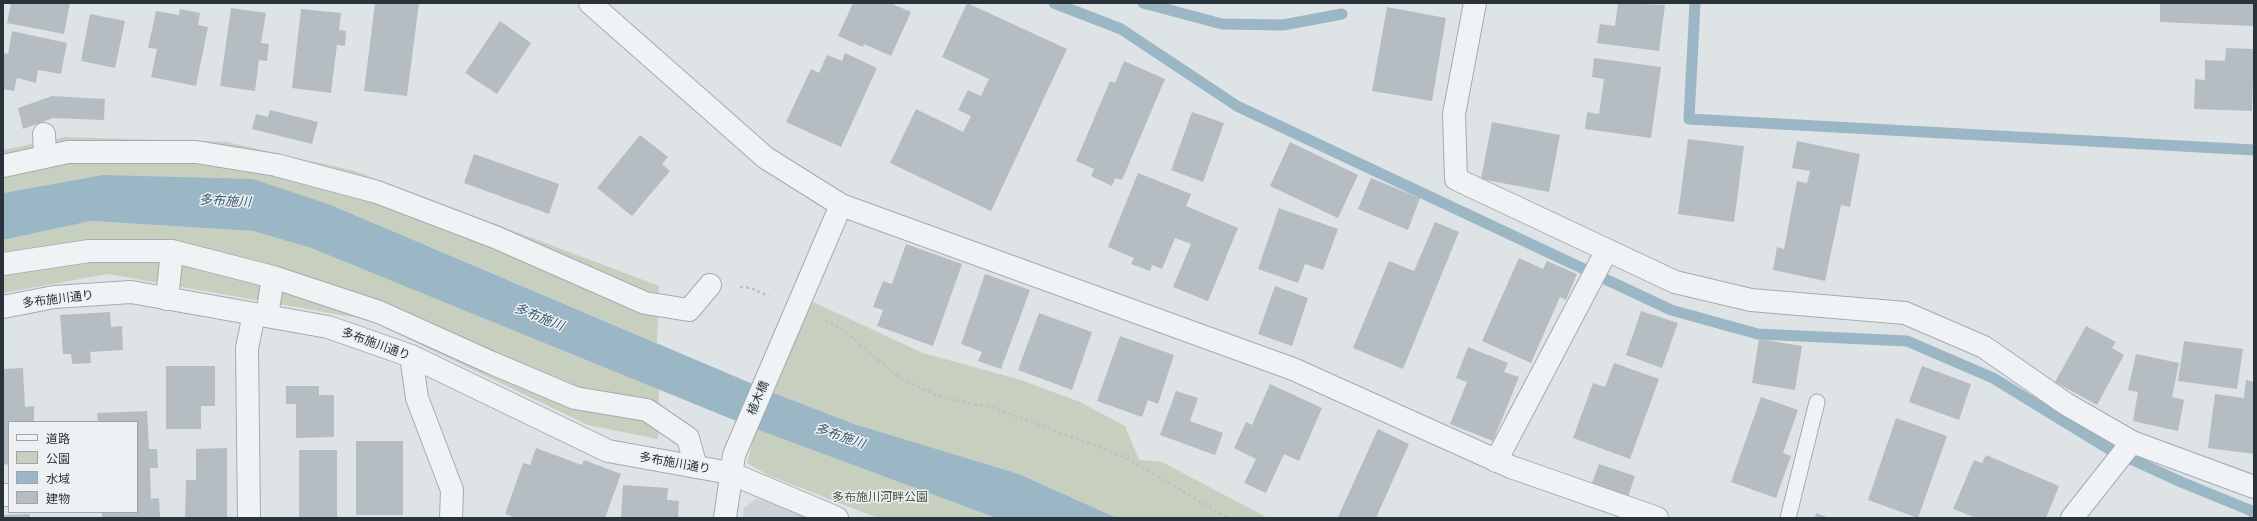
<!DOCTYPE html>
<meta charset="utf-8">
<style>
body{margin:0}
#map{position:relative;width:2257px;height:521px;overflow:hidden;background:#dee3e6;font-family:Lato,"Noto Sans JP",sans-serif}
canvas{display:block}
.frame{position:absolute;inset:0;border:4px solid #28333c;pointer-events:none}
.legend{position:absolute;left:8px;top:421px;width:130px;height:92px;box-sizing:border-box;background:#edf1f4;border:1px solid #9ea5aa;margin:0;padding:5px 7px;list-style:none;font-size:12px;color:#28333c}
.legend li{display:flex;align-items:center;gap:8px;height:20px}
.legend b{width:20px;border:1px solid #9ea5aa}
</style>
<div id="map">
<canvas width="2257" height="521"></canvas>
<div class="frame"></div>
<ul class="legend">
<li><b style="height:5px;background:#f0f3f5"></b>道路</li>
<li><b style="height:11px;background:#c7d0bf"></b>公園</li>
<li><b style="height:11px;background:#9bb6c4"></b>水域</li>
<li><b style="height:11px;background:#b5bdc3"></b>建物</li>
</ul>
</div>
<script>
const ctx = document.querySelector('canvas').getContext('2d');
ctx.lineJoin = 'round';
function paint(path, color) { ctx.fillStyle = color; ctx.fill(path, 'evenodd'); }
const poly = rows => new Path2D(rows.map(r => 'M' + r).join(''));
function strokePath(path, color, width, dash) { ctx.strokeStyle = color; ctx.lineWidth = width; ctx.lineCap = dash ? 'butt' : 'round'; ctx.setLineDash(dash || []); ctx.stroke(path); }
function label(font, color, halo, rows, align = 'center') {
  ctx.font = font + ' Lato,"Noto Sans JP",sans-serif'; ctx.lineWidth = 3; ctx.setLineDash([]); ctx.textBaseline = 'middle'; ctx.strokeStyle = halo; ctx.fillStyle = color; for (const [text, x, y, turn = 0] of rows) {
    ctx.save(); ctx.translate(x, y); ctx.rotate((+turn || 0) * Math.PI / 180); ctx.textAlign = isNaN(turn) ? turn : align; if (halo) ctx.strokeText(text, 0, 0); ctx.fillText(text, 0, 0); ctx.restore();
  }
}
const built = poly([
 [757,498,807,518,743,518,744,508]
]);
const green = poly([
 [65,137,227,142,355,171,659,286,657,343,331,205,102,175,3,193,3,150],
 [91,221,253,231,311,248,659,389,658,439,588,425,369,320,108,274,3,293,3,240],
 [811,301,923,353,1021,380,1080,402,1125,426,1139,460,1162,462,1268,518,1117,518,1019,474,854,424,774,393],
 [756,429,996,518,878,518,768,475,747,463]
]);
const water = poly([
 [102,175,253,179,331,205,774,393,854,424,1019,474,1117,518,996,518,756,429,311,248,253,231,91,221,3,240,3,193]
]);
const stream = poly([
 [1054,3,1121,29,1237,106,1671,310,1758,334,1907,341,1993,378,2109,449,2181,482,2252,511,2254,514],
 [1143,3,1222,24,1283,25,1342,14],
 [1695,3,1689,119,2254,150]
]);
const building = poly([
 [11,3,70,3,64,34,7,23],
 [375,3,419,3,407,96,364,91],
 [853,3,890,3,911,12,891,56,864,44,863,47,838,36],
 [967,3,1067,49,991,211,890,163,916,109,963,132,971,116,958,110,968,90,981,96,989,79,942,57],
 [1618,3,1665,5,1659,51,1597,43,1600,24,1615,26],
 [2160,3,2254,3,2254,26,2160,22],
 [1387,7,1446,18,1432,101,1372,91],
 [231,8,266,13,261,43,269,44,267,61,259,60,255,91,220,86],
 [180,9,200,13,198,25,208,27,196,86,151,77,157,49,148,48,156,11,179,15],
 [301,9,341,13,339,30,346,31,345,46,337,45,331,93,292,88],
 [90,14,125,21,115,68,81,61],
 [500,21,531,43,497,94,465,73],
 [12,31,67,43,61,74,38,70,36,83,17,78,14,91,3,89,3,53,8,54],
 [2226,48,2254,49,2252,111,2194,109,2195,79,2205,80,2205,60,2225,61],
 [845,53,877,68,841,147,786,122,811,69,819,73,827,55,842,61],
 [1594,58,1661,67,1651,138,1585,129,1587,112,1599,114,1604,79,1592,77],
 [1124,61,1165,79,1122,180,1115,178,1112,186,1091,176,1094,169,1076,161,1110,81,1115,83],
 [52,96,105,99,104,120,53,118,23,129,18,108],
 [270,110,318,122,312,144,252,129,256,114,268,117],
 [1192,112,1224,123,1203,182,1171,170],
 [1492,122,1560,135,1549,192,1481,179],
 [640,135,668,157,662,164,670,171,632,216,597,188],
 [1688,139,1744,146,1734,222,1678,214],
 [1797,141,1860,154,1850,207,1841,205,1825,281,1773,270,1777,247,1784,249,1797,181,1807,183,1810,171,1792,168],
 [1290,142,1358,175,1338,218,1270,186],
 [474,154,559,184,549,214,464,183],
 [1138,173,1191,194,1186,206,1238,228,1208,301,1173,287,1191,244,1175,238,1162,269,1152,265,1150,271,1131,264,1134,258,1108,247],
 [1371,178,1420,198,1408,230,1358,209],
 [1279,208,1338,229,1323,270,1305,264,1298,283,1258,269],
 [1435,222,1459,232,1403,369,1353,348,1389,261,1414,271],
 [906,244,962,264,933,346,877,326,883,310,873,307,883,281,892,284],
 [1519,258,1543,269,1547,261,1577,274,1566,300,1560,297,1531,363,1482,341],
 [985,274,1030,290,1001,369,978,361,982,352,961,344],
 [1275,286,1308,298,1292,346,1258,334],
 [1641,311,1678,323,1662,368,1626,355],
 [110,312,111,327,122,326,123,350,90,352,91,363,72,364,71,354,63,354,60,315],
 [1039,313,1092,332,1072,390,1018,370],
 [2086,326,2116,342,2112,348,2124,355,2097,405,2055,382],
 [1120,336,1174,355,1158,404,1148,400,1142,417,1097,401],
 [1759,339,1802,346,1795,390,1752,383],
 [2184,341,2243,349,2237,389,2178,381],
 [1468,347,1508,363,1504,372,1519,377,1493,441,1450,424,1467,382,1456,378],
 [2136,354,2179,363,2172,397,2184,400,2178,431,2133,421,2138,392,2128,390],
 [1614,363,1659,379,1630,459,1573,438,1593,383,1605,387],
 [166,366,215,366,215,406,201,406,201,429,166,429],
 [1922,366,1971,384,1959,420,1909,402],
 [23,368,25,407,34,406,34,422,9,422,9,464,3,465,3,369],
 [2246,380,2254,382,2254,454,2208,448,2215,394,2244,398],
 [1270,384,1322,408,1299,461,1284,454,1266,493,1244,483,1256,459,1234,448,1246,422,1252,425],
 [286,386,319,386,319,395,334,395,334,437,296,438,296,404,286,404],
 [1176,391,1198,398,1190,421,1223,433,1215,455,1160,435],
 [1761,397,1798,410,1783,453,1791,456,1776,498,1731,482],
 [147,411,149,449,157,449,158,468,150,468,151,499,159,498,160,518,102,518,102,512,137,512,137,422,98,422,97,413],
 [1896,418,1947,436,1918,518,1868,500],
 [1378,429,1409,444,1376,518,1341,518,1338,517],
 [356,441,403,441,403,515,356,515],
 [227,448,227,518,185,518,186,480,196,480,196,449],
 [536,448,582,465,584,460,621,474,605,518,517,518,505,514,523,463,530,465],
 [299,450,337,450,337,518,299,518],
 [1986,455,2059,486,2046,518,1976,518,1953,509,1974,460,1982,463],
 [1599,464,1635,476,1627,500,1591,486],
 [623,485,668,488,667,500,679,501,678,518,621,518],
 [1816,513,1830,518,1815,518],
 [30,514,30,518,3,518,3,515]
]);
const path = poly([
 [740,287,751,288,769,296],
 [825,320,842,329,901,379,941,397,994,408,1125,457,1228,518]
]);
const service = poly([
 [1788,518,1817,402]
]);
const pedestrian = poly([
 [44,134,45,157],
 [3,166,68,152,196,152,276,165,377,192,495,237,645,303,689,310,710,285],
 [3,264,89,251,172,251,273,277,379,312,492,363,575,398,647,410,688,438,696,467],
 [167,299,172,251],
 [267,316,273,277]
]);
const minor = poly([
 [590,3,766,158,841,205,1293,369,1511,467,1657,518],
 [1475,3,1454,114,1456,179,1675,282,1751,300,1905,313,1984,347,2066,404,2132,442,2254,487],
 [3,307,54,297,131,292,328,327,411,356,608,451,730,473,837,518],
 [411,356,417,398,452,490,451,518],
 [1496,461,1607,250],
 [3,495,9,495],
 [249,518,247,348,254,314],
 [2072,518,2132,442]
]);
const tertiary = poly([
 [725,518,734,455,841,205]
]);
const streetNames = [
 ["多布施川通り",58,299,-7],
 ["多布施川通り",376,344,20],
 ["植木橋",758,398,-67],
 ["多布施川通り",675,463,10]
];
const parkNames = [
 ["多布施川河畔公園",880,497]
];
const waterNames = [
 ["多布施川",225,201,3],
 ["多布施川",539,317,22],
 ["多布施川",840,436,19]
];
paint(built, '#ccd2d8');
paint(green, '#c7d0bf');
paint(water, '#9bb6c4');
strokePath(stream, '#9bb6c4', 11);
paint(building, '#b5bdc3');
strokePath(service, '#a4abb0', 17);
strokePath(pedestrian, '#a4abb0', 24);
strokePath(minor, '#a4abb0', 24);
strokePath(tertiary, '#a4abb0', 24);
strokePath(path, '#bcc1c5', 2.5, [3, 3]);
strokePath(service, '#f0f3f5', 15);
strokePath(pedestrian, '#f0f3f5', 22);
strokePath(minor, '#f0f3f5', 22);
strokePath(tertiary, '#f0f3f5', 22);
label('12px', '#28333c', '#edf1f4', streetNames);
label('12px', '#425737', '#edf1f4', parkNames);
label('italic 13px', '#35586d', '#edf1f4', waterNames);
</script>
